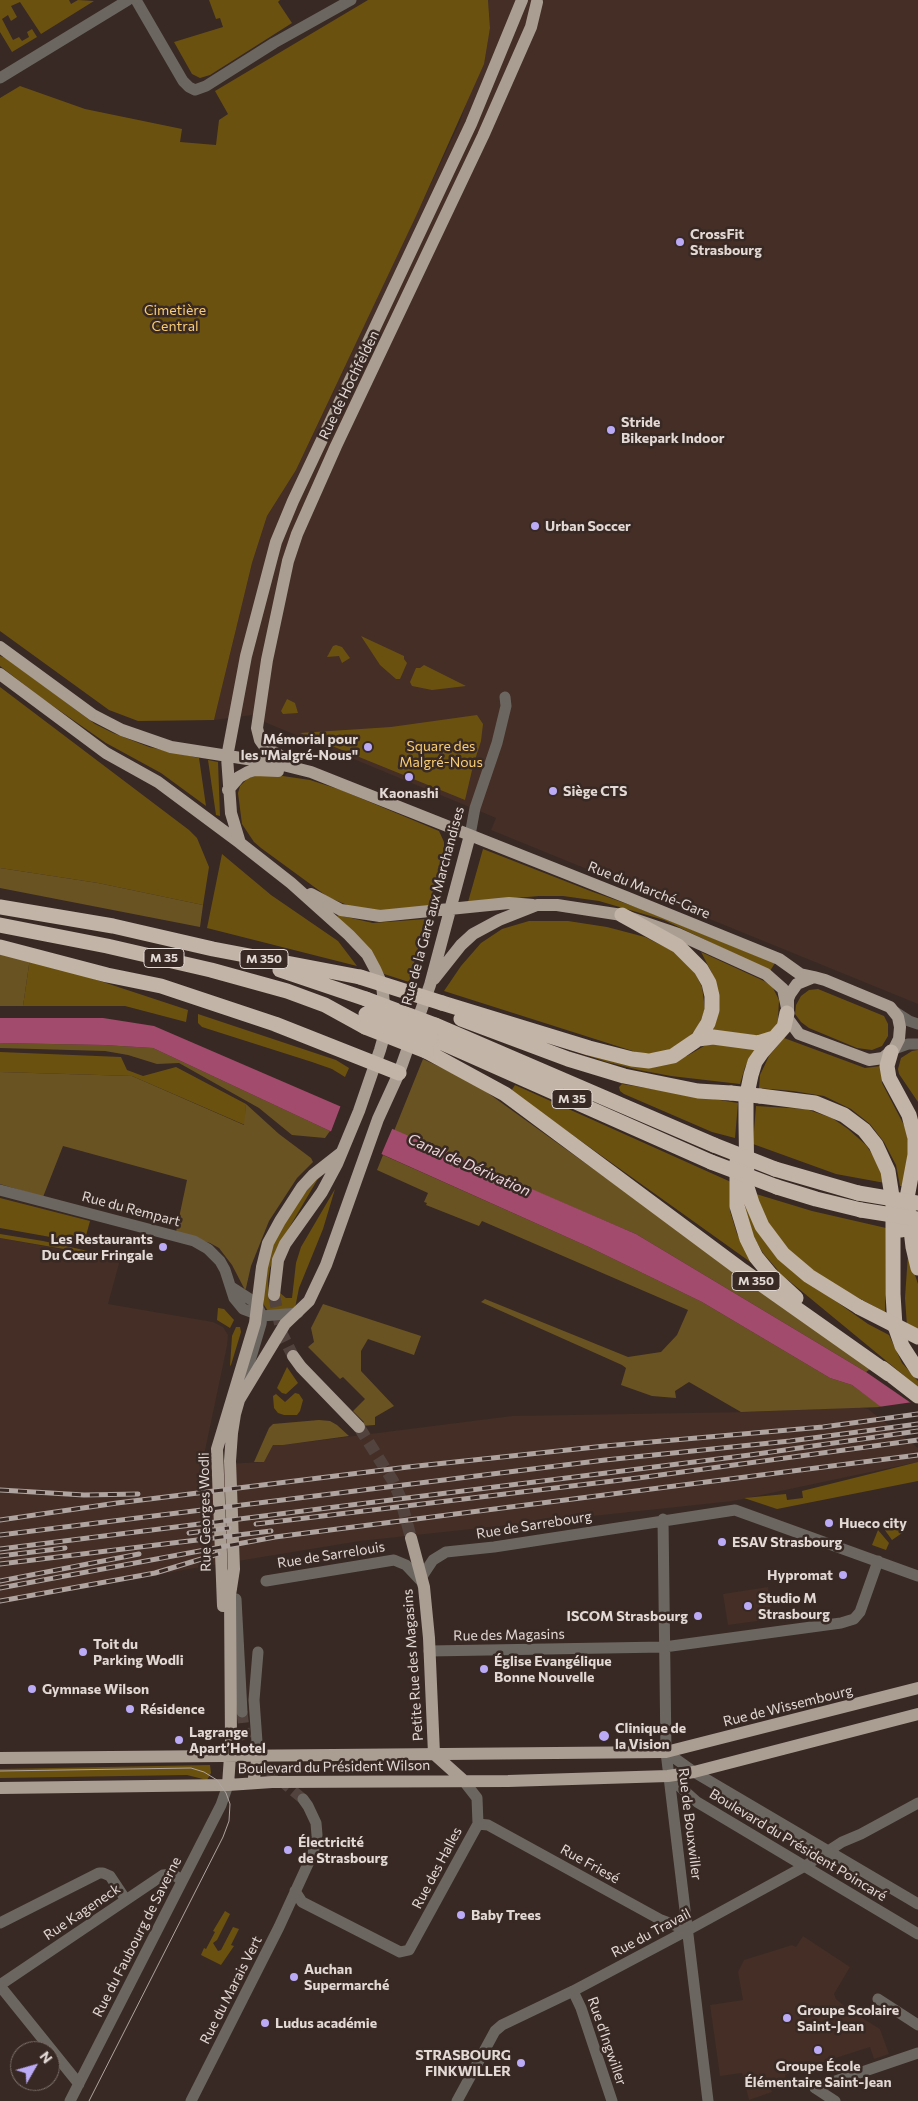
<!DOCTYPE html>
<meta charset="utf-8">
<style>
body{margin:0}
#map{position:relative;width:918px;height:2101px;overflow:hidden;background:#382924;font-family:Commissioner,sans-serif}
canvas{display:block}
.north{position:absolute;left:10px;top:2041px;width:50px;height:50px;box-sizing:border-box;background:#382924;border:1px solid #7c6f6a;border-radius:50%;rotate:52deg;font-size:14px;font-weight:700;line-height:20px;text-align:center;color:#e2d8d4}
.north::after{content:'';display:block;margin:auto;width:18px;height:22px;background:#bbaaf6;clip-path:polygon(50% 0,100% 100%,50% 72%,0 100%)}
</style>
<div id="map">
<canvas width="918" height="2101"></canvas>
<div class="north">N</div>
</div>
<script>
const ctx = document.querySelector('canvas').getContext('2d');
ctx.lineJoin = 'round';
function paint(path, color) { ctx.fillStyle = color; ctx.fill(path, 'evenodd'); }
const poly = rows => new Path2D(rows.map(r => 'M' + r).join(''));
function strokePath(path, color, width, dash) { ctx.strokeStyle = color; ctx.lineWidth = width; ctx.lineCap = dash ? 'butt' : 'round'; ctx.setLineDash(dash || []); ctx.stroke(path); }
function label(font, color, halo, rows, align = 'center') {
  ctx.font = font + ' Commissioner,sans-serif'; ctx.lineWidth = 5; ctx.setLineDash([]); ctx.textBaseline = 'middle'; ctx.strokeStyle = halo; ctx.fillStyle = color; for (const [text, x, y, turn = 0] of rows) {
    ctx.save(); ctx.translate(x, y); ctx.rotate((+turn || 0) * Math.PI / 180); ctx.textAlign = isNaN(turn) ? turn : align; if (halo) ctx.strokeText(text, 0, 0); ctx.fillText(text, 0, 0); ctx.restore();
  }
}
const built = poly([
 [488,0,918,0,918,1004,491,830,496,818,262,721,260,714,214,720,252,563,267,516,296,470,460,122,490,29],
 [0,1238,120,1260,108,1304,213,1322,223,1327,228,1335,227,1346,202,1465,264,1462,273,1445,283,1445,512,1416,748,1412,860,1407,868,1409,918,1448,918,1462,733,1501,360,1541,189,1569,0,1604],
 [768,1587,772,1619,728,1625,723,1594],
 [803,1936,850,1967,834,1994,836,1999,848,2009,880,2029,889,2054,874,2059,870,2047,845,2055,785,2075,786,2079,770,2085,772,2092,749,2100,742,2073,720,2076,710,2005,743,2000,738,1972,744,1960,792,1945,796,1947]
]);
const green = poly([
 [0,0,69,0,71,4,78,0,94,1,41,34,20,2,11,6,17,17,11,21,8,15,2,19,13,40,19,37,22,41,29,37,27,32,32,29,37,37,12,52,0,32],
 [209,0,280,0,278,2,292,23,210,75,200,78,192,74,174,42,223,27,220,18,216,19],
 [368,0,488,0,490,28,484,64,416,216,296,470,267,516,252,563,214,720,138,721,109,710,0,631,0,98,20,86,85,109,182,129,180,142,216,145,219,120,228,114,215,91],
 [361,636,404,656,404,659,407,663,400,679,396,679,380,665],
 [336,645,342,647,350,658,342,663,339,656,327,657,333,646],
 [0,656,6,658,95,724,113,733,149,747,199,758,206,806,161,773,106,743,43,699,0,666],
 [424,665,466,686,432,690,412,686,410,682,416,668,420,668],
 [0,687,189,830,197,838,209,867,203,905,98,883,0,868],
 [287,699,295,703,298,713,283,714,281,711],
 [477,715,483,724,481,741,473,766,465,800,300,733,391,727],
 [208,760,218,762,220,816,216,815],
 [269,774,310,780,341,790,439,831,444,842,444,851,430,906,387,911,352,907,328,897,261,848,254,842,242,824,238,793,240,786,249,777],
 [483,849,593,892,633,906,775,963,770,971,664,920,599,901,563,896,539,896,468,902],
 [222,854,271,895,338,941,357,966,207,928],
 [338,915,373,923,426,919,409,982,384,974,337,916],
 [529,921,568,921,607,927,645,937,679,954,693,969,702,987,705,1009,698,1027,683,1043,662,1053,639,1053,444,991,461,966,481,943,502,929],
 [701,952,764,981,772,986,779,1000,778,1019,776,1027,764,1036,712,1032,712,973],
 [30,958,188,1010,186,1022,125,1006,23,1006],
 [818,989,884,1016,888,1024,888,1036,882,1046,872,1050,857,1048,809,1028,801,1022,795,1014,796,1005,801,996,809,990],
 [198,1014,336,1060,349,1068,345,1077,332,1069,312,1062,202,1027,198,1023],
 [784,1038,865,1068,881,1066,882,1083,906,1129,910,1152,905,1186,900,1186,896,1165,884,1142,870,1124,851,1109,824,1096,793,1091,759,1088,760,1075,769,1056],
 [547,1042,613,1060,687,1056,711,1042,755,1050,745,1067,740,1084,671,1076,639,1070,607,1062],
 [918,1050,918,1102,899,1074,898,1069,901,1058,912,1051],
 [0,1052,121,1057,127,1070,143,1076,176,1067,246,1104,245,1125,132,1076,0,1072],
 [622,1084,738,1103,735,1138,712,1132,624,1094,620,1091,619,1087],
 [515,1085,731,1182,730,1211,737,1234,756,1266,511,1091],
 [756,1106,806,1109,832,1118,848,1129,866,1145,878,1163,885,1183,836,1174,753,1144],
 [319,1177,276,1250,270,1268,268,1281,269,1298,280,1293,286,1298,292,1298,296,1263,301,1247,335,1189,323,1229,299,1288,295,1308,268,1311,264,1305,264,1278,271,1249,279,1232,301,1197],
 [743,1193,755,1226,774,1254,807,1281,868,1324,889,1335,902,1363,918,1381,918,1387,782,1275,763,1253,750,1231,744,1209],
 [756,1194,812,1211,886,1228,885,1312,836,1286,795,1258,775,1236,763,1214],
 [0,1198,90,1221,84,1243,0,1228],
 [0,1234,43,1241,88,1251,87,1253,0,1238],
 [908,1254,918,1284,918,1331,907,1326,905,1298],
 [218,1308,224,1309,234,1320,230,1328,217,1320],
 [236,1327,240,1327,241,1332,231,1365,230,1366,232,1336],
 [287,1367,298,1383,286,1394,282,1393,277,1388],
 [295,1393,299,1394,303,1400,300,1411,297,1415,284,1415,278,1413,274,1408,273,1396,276,1394,285,1402],
 [918,1462,918,1481,777,1509,744,1498,786,1494,787,1500,803,1498,802,1491],
 [904,1520,905,1531,892,1540,882,1526,885,1526,884,1523],
 [878,1530,889,1543,886,1550,872,1545],
 [210,1765,211,1773,207,1780,187,1775,0,1778,0,1769],
 [225,1911,230,1914,217,1940,213,1943,218,1951,221,1950,233,1927,239,1929,231,1945,234,1946,221,1965,201,1955,204,1948,206,1949,215,1932,213,1931]
]);
const forest = poly([
 [0,868,98,883,203,905,200,927,0,888],
 [0,951,30,958,23,1006,0,1006],
 [0,1043,104,1045,153,1048,330,1131,325,1138,292,1135,259,1108,179,1063,157,1064,128,1055,105,1051,0,1048],
 [423,1059,474,1083,785,1307,873,1367,866,1372,636,1234,394,1131],
 [0,1072,132,1076,244,1125,246,1104,279,1134,311,1158,313,1162,297,1178,269,1221,251,1266,246,1288,245,1290,232,1265,219,1248,210,1243,176,1232,187,1180,63,1146,43,1197,0,1184],
 [383,1155,589,1247,702,1302,830,1378,852,1385,882,1407,741,1412,689,1382,675,1391,676,1398,652,1396,621,1385,626,1368,622,1365,481,1302,485,1299,628,1357,661,1352,677,1335,688,1310,482,1221,479,1226,426,1205,427,1203,424,1202,428,1193,377,1170],
 [323,1304,421,1336,414,1355,368,1339,361,1351,361,1371,394,1406,375,1417,375,1425,360,1426,364,1422,353,1411,365,1399,343,1377,340,1379,308,1347,314,1342,311,1328],
 [319,1420,330,1421,337,1425,349,1436,283,1445,273,1445,264,1462,254,1462,269,1428,273,1424]
]);
const water = poly([
 [0,1018,103,1018,154,1026,636,1234,866,1372,911,1403,918,1435,852,1385,830,1378,702,1302,589,1247,330,1131,153,1048,104,1045,0,1043]
]);
const pier = poly([
 [341,1105,393,1127,381,1155,330,1134],
 [913,1402,918,1406,918,1438,878,1407]
]);
const minorTunnel = poly([
 [242,1712,245,1736,250,1749,263,1766,303,1799]
]);
const majorTunnel = poly([
 [274,1295,282,1334,293,1356],
 [359,1427,393,1481,400,1497,411,1538]
]);
const minor = poly([
 [136,0,183,81,189,87,195,90,206,86,274,43,351,0],
 [0,78,128,0],
 [470,835,475,808,497,743,506,706,505,697],
 [895,1012,909,1021,918,1024],
 [894,1049,908,1044,918,1044],
 [0,1190,194,1241,208,1249,220,1261,225,1270,234,1298,243,1309,262,1316,298,1313],
 [231,1287,256,1303,262,1316,261,1324,241,1391],
 [663,1519,666,1752,708,2101],
 [421,1578,433,1560,446,1552,494,1547,735,1510,918,1576],
 [266,1581,394,1560,406,1565,422,1582],
 [236,1599,242,1712],
 [429,1651,664,1647,841,1623,854,1619,860,1612,878,1561],
 [258,1652,254,1700,258,1756],
 [666,1752,694,1772,918,1904],
 [668,1776,697,1802,918,1934],
 [478,1824,488,1825,661,1920,688,1930],
 [295,1891,302,1902,400,1952,409,1950,478,1824,477,1798,463,1780],
 [0,1923,99,1873,103,1873,110,1876,126,1900],
 [0,1985,163,1875,172,1874,182,1880],
 [0,1986,79,2084],
 [573,1991,581,2008,612,2101],
 [878,1999,918,2025],
 [815,2088,918,2053],
 [815,2088,835,2101],
 [70,2101,221,1805,228,1785],
 [191,2101,279,1927,313,1853,317,1835,316,1823,308,1806,303,1799],
 [457,2101,495,2031,502,2025,573,1991,688,1930,805,1866,842,1842,861,1834,918,1803]
]);
const major = poly([
 [0,647,93,715,122,730,171,747,279,764,311,772,626,897,779,959,800,974,814,977],
 [0,674,106,753,158,782,240,843,291,883,349,935,367,954,375,969,382,985,385,1013,384,1036,380,1050,359,1111,337,1164,322,1192,285,1244,278,1260,274,1295],
 [291,762,265,747,260,740,257,728,267,660,288,561,297,534,336,446,483,136,531,27,537,2],
 [228,790,239,777,248,772,255,770,278,771],
 [240,843,231,813,227,757,246,656,276,542,293,501,471,124,522,0],
 [311,894,341,910,380,916,509,903,533,905],
 [814,977,825,980,890,1007,898,1017,900,1027,899,1039,894,1049,883,1058,869,1060,799,1034,788,1019,788,999,790,994,797,984,814,977],
 [434,979,461,945,473,934,499,920,537,905,557,905,622,915,678,934,766,974,783,989,787,1008],
 [293,1356,301,1367,359,1427],
 [411,1538,424,1587,429,1638,434,1754],
 [223,1606,217,1449,255,1323,262,1267,268,1243,280,1221,302,1187,313,1175,341,1153],
 [434,1754,463,1780],
 [0,1758,666,1752,918,1688],
 [253,1783,258,1756],
 [228,1785,231,1742,230,1595,234,1569,230,1461,232,1433,235,1414,239,1400,285,1324,309,1301,326,1265,378,1119,399,1073,430,985,470,835],
 [0,1788,228,1785,272,1782,508,1781,668,1776,694,1772,918,1714]
]);
const highway = poly([
 [0,907,113,926,213,949,360,977],
 [0,925,107,946,211,970,287,991,325,1005,365,1027],
 [0,947,107,975,161,986,275,1024,399,1073],
 [280,970,366,999],
 [442,1003,589,1048,632,1059,649,1061,673,1056,698,1039,708,1023,712,1010,712,996,709,983,701,969,678,946,622,915],
 [787,1013,784,1027,762,1052,755,1062,751,1075,746,1099,746,1123,747,1187,752,1203,762,1226,783,1254,809,1276,859,1307],
 [461,1019,568,1059,624,1076,698,1091,731,1093],
 [435,1025,714,1145],
 [431,1038,711,1162],
 [698,1039,713,1037,758,1043,774,1038],
 [426,1051,505,1094,743,1271,889,1374],
 [891,1052,887,1066,889,1078,909,1115,915,1138,915,1155,901,1230],
 [760,1096,815,1103,844,1115,864,1130,876,1145,888,1171,893,1203,893,1294,895,1326,902,1346,918,1371],
 [737,1161,737,1206,747,1239,756,1257,770,1274,796,1298],
 [775,1169,858,1193],
 [777,1187,816,1199,861,1210],
 [909,1213,913,1247,918,1268],
 [882,1368,918,1396]
]);
const tram = poly([
 [0,1771,191,1768,204,1772,217,1780,226,1793,230,1804,229,1821,223,1837,89,2101]
]);
const rail = poly([
 [0,1490,84,1495,138,1494],
 [0,1520,117,1503,408,1467,605,1446,823,1427,918,1414],
 [256,1524,638,1478,918,1440],
 [189,1533,229,1528],
 [0,1535,605,1460,790,1441,918,1424],
 [0,1549,750,1455,918,1431],
 [0,1556,65,1548],
 [0,1564,271,1531],
 [0,1581,139,1554],
 [0,1588,275,1537,918,1455],
 [0,1601,155,1573,218,1554]
]);
const highwayBridge = poly([
 [360,977,442,1003],
 [366,999,435,1025],
 [366,1014,431,1038],
 [365,1027,426,1051],
 [731,1093,760,1096],
 [714,1145,775,1169],
 [711,1162,777,1187],
 [858,1193,918,1203],
 [861,1210,918,1219],
 [859,1307,918,1337]
]);
const markers = [
 [680,242,5,"#bbaaf6"],
 [611,430,5,"#bbaaf6"],
 [535,526,5,"#bbaaf6"],
 [368,747,5,"#bbaaf6"],
 [409,777,5,"#bbaaf6"],
 [553,791,5,"#bbaaf6"],
 [163,1247,5,"#bbaaf6"],
 [829,1523,5,"#bbaaf6"],
 [722,1542,5,"#bbaaf6"],
 [843,1575,5,"#bbaaf6"],
 [748,1606,5,"#bbaaf6"],
 [698,1616,5,"#bbaaf6"],
 [83,1652,5,"#bbaaf6"],
 [484,1669,5,"#bbaaf6"],
 [32,1689,5,"#bbaaf6"],
 [130,1709,5,"#bbaaf6"],
 [604,1736,6,"#bbaaf6"],
 [179,1740,5,"#bbaaf6"],
 [288,1850,5,"#bbaaf6"],
 [461,1915,5,"#bbaaf6"],
 [294,1977,5,"#bbaaf6"],
 [787,2018,5,"#bbaaf6"],
 [265,2023,5,"#bbaaf6"],
 [818,2050,5,"#bbaaf6"],
 [521,2063,5,"#bbaaf6"]
];
const shields = [
 [164,958,40],
 [264,959,48],
 [572,1099,40],
 [756,1281,48]
];
const shieldNames = [
 ["M 35",164,958],
 ["M 350",264,959],
 ["M 35",572,1099],
 ["M 350",756,1281]
];
const poiNames = [
 ["CrossFit",690,234],
 ["Strasbourg",690,250],
 ["Stride",621,422],
 ["Bikepark Indoor",621,438],
 ["Urban Soccer",545,526],
 ["Mémorial pour",358,739,"right"],
 ["les \"Malgré-Nous\"",358,755,"right"],
 ["Siège CTS",563,791],
 ["Kaonashi",409,793,"center"],
 ["Les Restaurants",153,1239,"right"],
 ["Du Cœur Fringale",153,1255,"right"],
 ["Hueco city",839,1523],
 ["ESAV Strasbourg",732,1542],
 ["Hypromat",833,1575,"right"],
 ["Studio M",758,1598],
 ["Strasbourg",758,1614],
 ["ISCOM Strasbourg",688,1616,"right"],
 ["Toit du",93,1644],
 ["Parking Wodli",93,1660],
 ["Église Evangélique",494,1661],
 ["Bonne Nouvelle",494,1677],
 ["Gymnase Wilson",42,1689],
 ["Résidence",140,1709],
 ["Clinique de",615,1728],
 ["la Vision",615,1744],
 ["Lagrange",189,1732],
 ["Apart’Hotel",189,1748],
 ["Électricité",298,1842],
 ["de Strasbourg",298,1858],
 ["Baby Trees",471,1915],
 ["Auchan",304,1969],
 ["Supermarché",304,1985],
 ["Groupe Scolaire",797,2010],
 ["Saint-Jean",797,2026],
 ["Ludus académie",275,2023],
 ["STRASBOURG",511,2055,"right"],
 ["FINKWILLER",511,2071,"right"],
 ["Groupe École",818,2066,"center"],
 ["Élémentaire Saint-Jean",818,2082,"center"]
];
const parkNames = [
 ["Cimetière",175,310],
 ["Central",175,326],
 ["Square des",441,746],
 ["Malgré-Nous",441,762]
];
const streetNames = [
 ["Rue de Hochfelden",349,385,-64],
 ["Rue du Marché-Gare",649,890,22],
 ["Rue de la Gare aux Marchandises",433,906,-75],
 ["Rue du Rempart",131,1209,15],
 ["Rue Georges Wodli",205,1512,-91],
 ["Rue de Sarrebourg",534,1525,-9],
 ["Rue de Sarrelouis",331,1555,-9],
 ["Rue des Magasins",509,1635,-1],
 ["Petite Rue des Magasins",413,1665,-94],
 ["Rue de Wissembourg",788,1706,-14],
 ["Boulevard du Président Wilson",334,1767,-1],
 ["Rue de Bouxwiller",690,1824,83],
 ["Boulevard du Président Poincaré",798,1845,31],
 ["Rue Friesé",590,1864,29],
 ["Rue des Halles",437,1868,-62],
 ["Rue Kageneck",82,1912,-34],
 ["Rue du Travail",651,1933,-28],
 ["Rue du Faubourg de Saverne",137,1937,-63],
 ["Rue du Marais Vert",231,1990,-63],
 ["Rue d'Ingwiller",607,2041,71]
];
const waterNames = [
 ["Canal de Dérivation",469,1165,24]
];
paint(built, '#442e26');
paint(green, '#6b5110');
paint(forest, '#6a5322');
paint(water, '#a24b6c');
paint(pier, '#382924');
strokePath(minorTunnel, '#52433e', 11, [11, 5.5]);
strokePath(majorTunnel, '#52433e', 12, [12, 6]);
strokePath(minor, '#6c6661', 11);
strokePath(major, '#aa9e93', 12);
strokePath(highway, '#c2b4a7', 15);
strokePath(tram, '#b0a4a0', 1);
strokePath(rail, '#b0a4a0', 5);
strokePath(rail, '#382924', 3, [9]);
strokePath(highwayBridge, '#c2b4a7', 15);
for (const [x, y, r, color] of markers) { const dot = new Path2D(); dot.arc(x, y, r, 0, 2 * Math.PI); ctx.fillStyle = color; ctx.fill(dot); strokePath(dot, '#382924', 2); }
for (const [x, y, w] of shields) { const box = new Path2D(); box.roundRect(x - w / 2, y - 9.5, w, 19, 4); ctx.fillStyle = '#382924'; ctx.fill(box); strokePath(box, '#e2d8d4', 1); }
label('bold 12px', '#e2d8d4', null, shieldNames);
label('bold 14px', '#e2d8d4', '#382924', poiNames, 'left');
label('14px', '#f8cc70', '#382924', parkNames);
label('14px', '#e2d8d4', '#382924', streetNames);
label('italic 15px', '#eed5dc', '#382924', waterNames);
</script>
